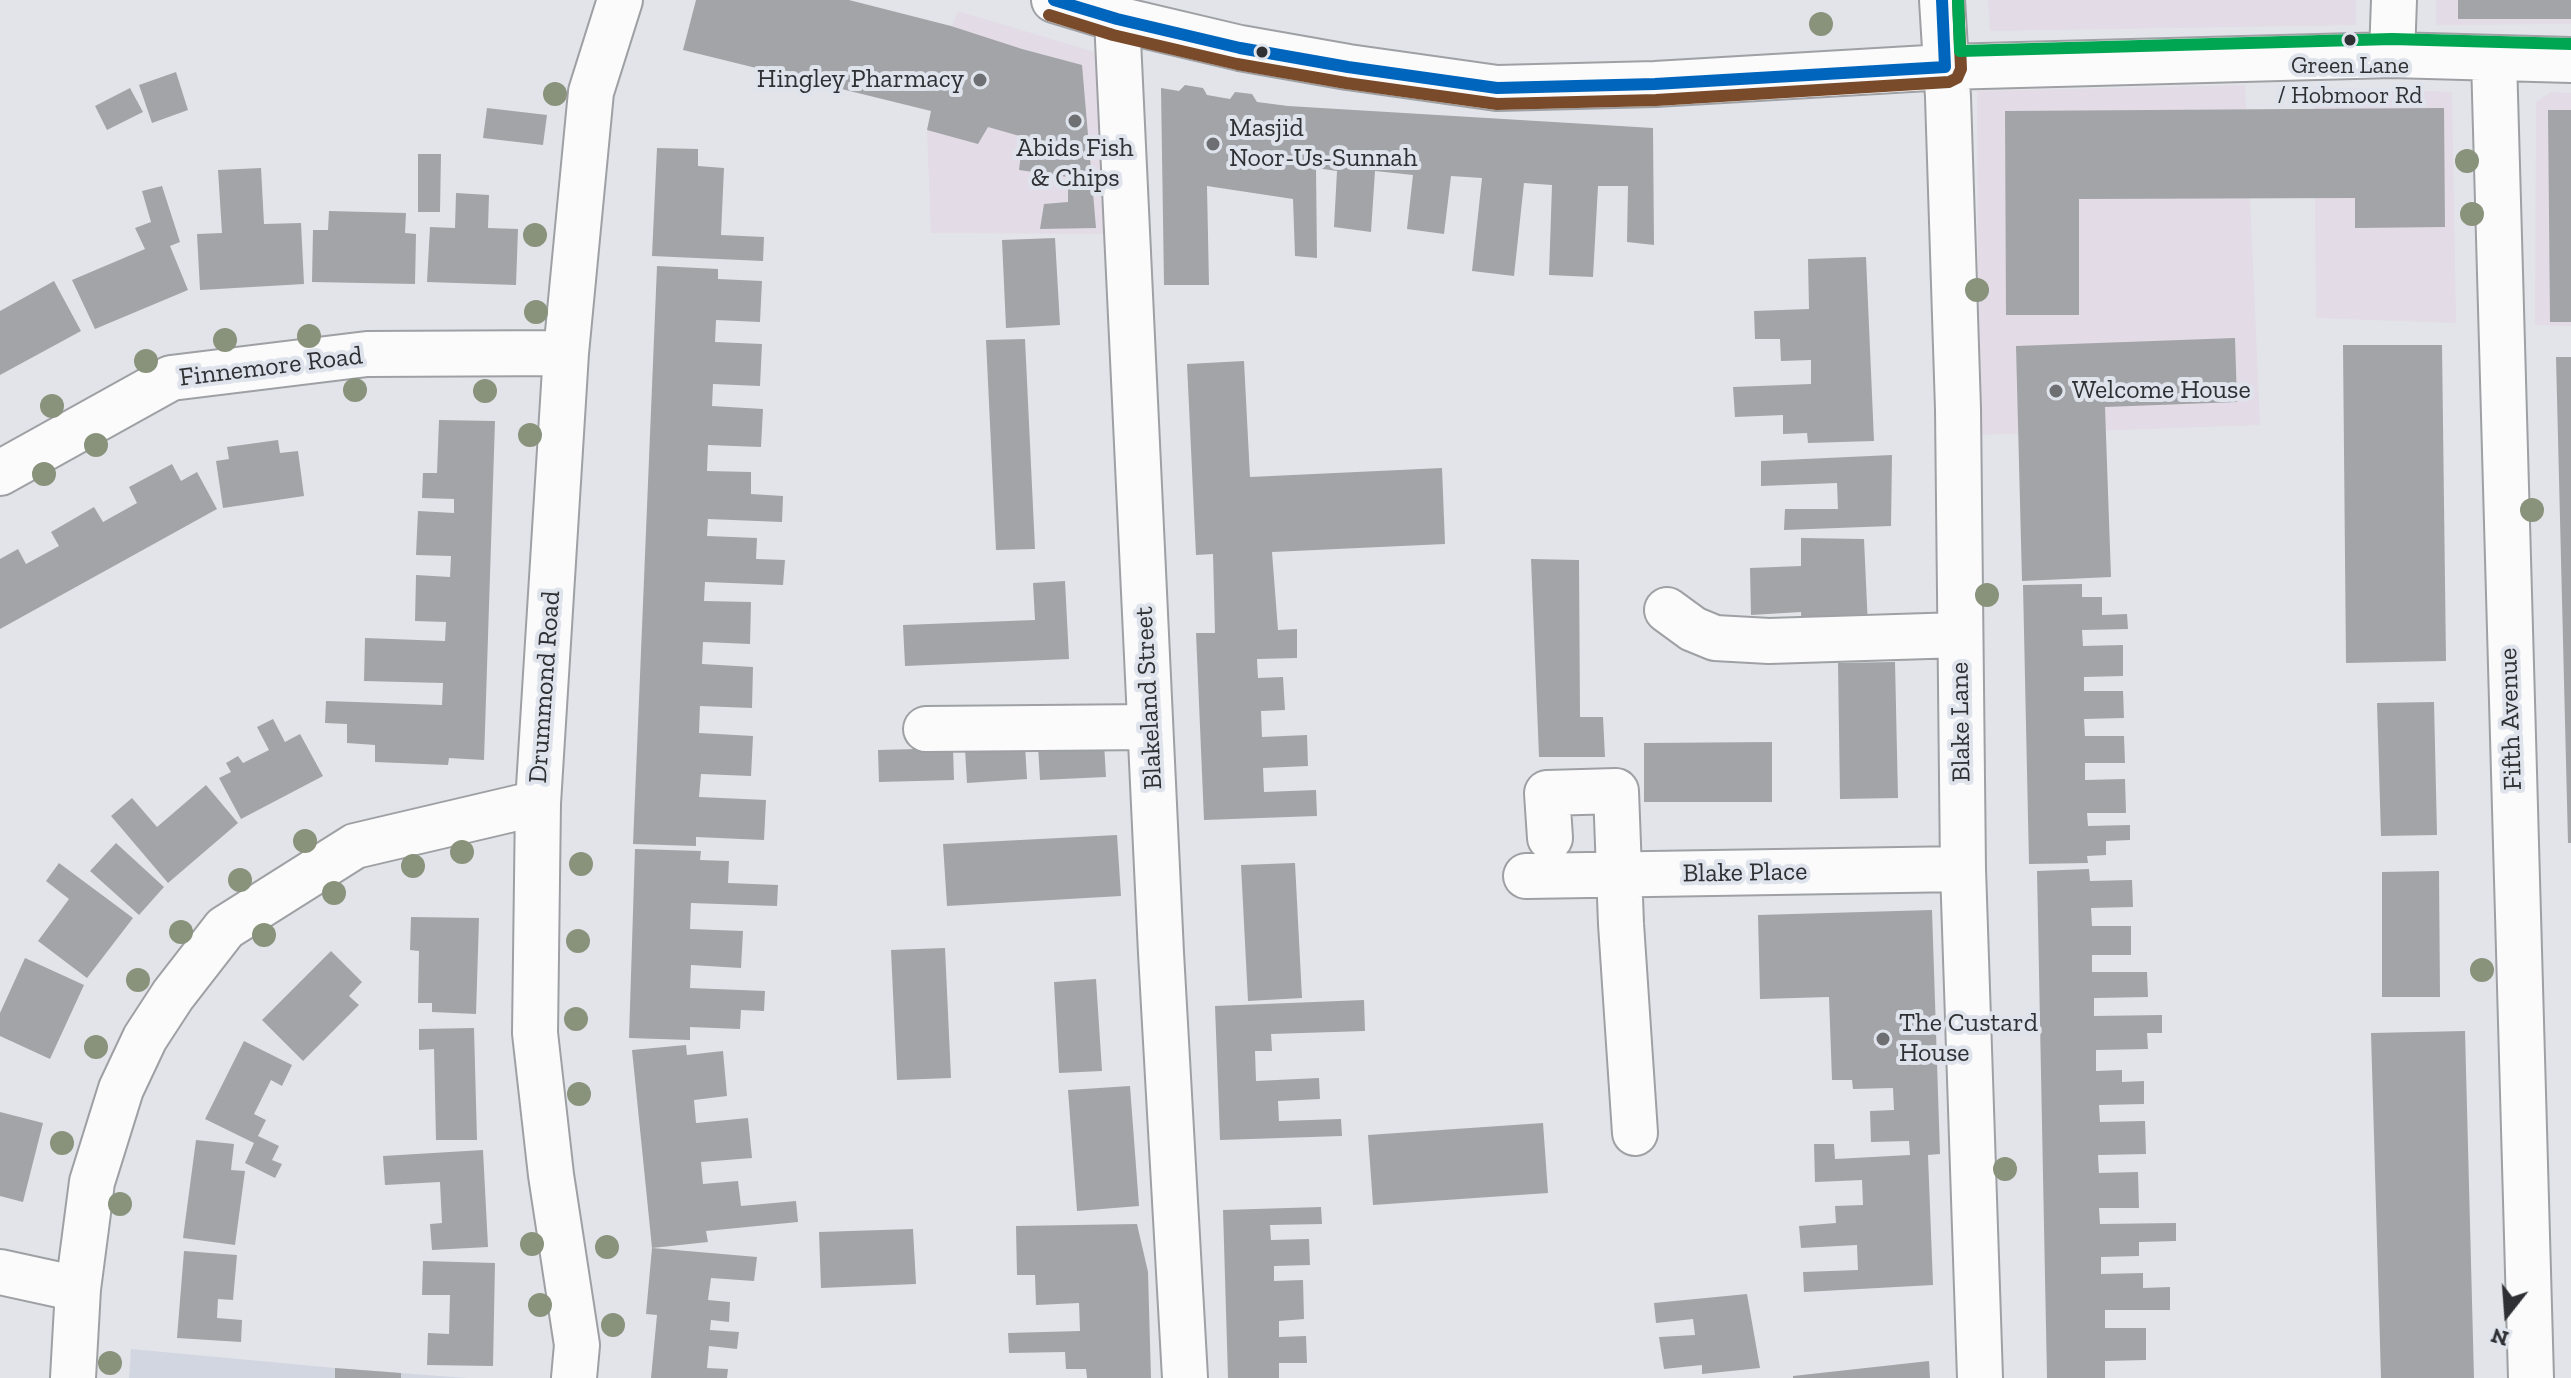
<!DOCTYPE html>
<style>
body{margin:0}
#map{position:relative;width:2571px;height:1378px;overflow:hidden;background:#e2e4e9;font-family:"Zilla Slab",serif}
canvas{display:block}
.north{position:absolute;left:2467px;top:1274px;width:80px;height:80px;-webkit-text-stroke:6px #dfe3ec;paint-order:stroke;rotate:197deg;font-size:22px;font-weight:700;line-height:32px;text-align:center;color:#2e3033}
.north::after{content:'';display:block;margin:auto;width:28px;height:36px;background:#2e3033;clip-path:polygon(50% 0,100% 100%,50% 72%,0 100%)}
</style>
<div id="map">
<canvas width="2571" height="1378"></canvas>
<div class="north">N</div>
</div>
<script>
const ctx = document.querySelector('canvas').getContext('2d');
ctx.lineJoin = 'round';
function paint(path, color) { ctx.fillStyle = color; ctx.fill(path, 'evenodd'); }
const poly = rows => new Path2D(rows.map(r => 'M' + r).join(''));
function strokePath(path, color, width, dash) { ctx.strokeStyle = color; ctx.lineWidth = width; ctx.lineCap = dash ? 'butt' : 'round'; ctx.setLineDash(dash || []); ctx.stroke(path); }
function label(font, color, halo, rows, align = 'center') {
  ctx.font = font + ' "Zilla Slab",serif'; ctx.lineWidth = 8; ctx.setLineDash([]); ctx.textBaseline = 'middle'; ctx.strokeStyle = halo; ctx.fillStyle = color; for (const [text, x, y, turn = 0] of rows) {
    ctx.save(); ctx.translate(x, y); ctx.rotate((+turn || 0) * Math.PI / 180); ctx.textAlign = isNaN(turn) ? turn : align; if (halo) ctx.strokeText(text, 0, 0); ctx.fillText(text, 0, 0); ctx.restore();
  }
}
const commercial = poly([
 [1988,0,2356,0,2356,25,1990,31],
 [2436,0,2571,0,2571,24,2436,25],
 [958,11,1101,54,1105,234,931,233,927,130,952,26],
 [2245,85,2260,425,1979,435,1977,91],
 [2314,87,2452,92,2456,323,2316,318],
 [2551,92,2571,93,2571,326,2535,325,2536,102]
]);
const built = poly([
 [131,1349,335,1368,466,1378,129,1378]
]);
const building = poly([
 [696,0,849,0,951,26,1022,49,1082,65,1096,228,1040,229,1044,204,1068,202,1068,177,1019,170,1023,137,988,127,978,144,927,130,931,111,683,50],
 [2458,0,2571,0,2571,19,2458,19],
 [176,72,188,110,152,123,139,85],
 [1185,85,1203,88,1207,95,1230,99,1235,92,1252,94,1257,102,1288,106,1653,128,1654,245,1627,242,1628,186,1598,186,1593,277,1549,275,1552,185,1524,183,1514,276,1472,271,1482,178,1451,176,1444,234,1407,229,1413,175,1375,171,1371,232,1334,227,1337,171,1316,168,1317,258,1295,256,1293,199,1207,186,1209,285,1164,285,1161,88,1179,91],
 [130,88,143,112,107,130,95,106],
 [487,108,547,115,543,145,483,138],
 [2444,108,2445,227,2355,228,2355,198,2079,199,2079,315,2006,315,2005,111],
 [2548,110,2571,110,2571,322,2550,322],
 [657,148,698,149,698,166,724,168,721,235,764,237,763,261,652,256],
 [418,154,441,154,440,212,418,212],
 [261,168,264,224,301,223,304,284,200,290,197,234,222,233,218,170],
 [162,186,180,242,170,246,188,290,95,329,72,280,145,249,135,228,151,222,142,191],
 [456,193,489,195,488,228,518,229,516,285,427,282,430,227,455,228],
 [329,211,406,213,405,233,416,234,415,284,312,282,313,230,328,230],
 [1055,238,1060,325,1006,328,1002,240],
 [1866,257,1874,441,1808,443,1807,433,1783,434,1783,415,1735,417,1733,387,1811,384,1811,360,1781,361,1780,339,1755,339,1754,311,1809,309,1808,259],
 [657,266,718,269,718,279,762,281,760,322,716,320,715,342,762,344,760,386,713,384,712,406,763,409,761,447,708,445,707,471,751,472,751,494,783,496,782,522,708,519,707,536,757,538,756,559,785,560,783,585,705,582,704,601,751,602,750,644,703,642,702,664,753,667,752,708,700,706,699,733,753,736,751,776,701,774,699,797,766,800,764,840,696,837,696,846,633,844],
 [54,281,81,331,0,375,0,311],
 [2235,338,2237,402,2105,407,2111,577,2022,581,2016,346],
 [1025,339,1035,549,996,550,986,340],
 [2343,345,2442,345,2446,661,2346,663],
 [2556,357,2571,357,2571,843,2568,843],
 [1244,361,1250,477,1442,468,1445,544,1272,552,1278,630,1297,629,1297,658,1257,659,1258,678,1283,677,1285,710,1261,711,1262,737,1307,735,1308,766,1263,768,1264,792,1316,790,1317,816,1204,820,1196,633,1215,633,1213,554,1196,555,1187,364],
 [439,420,495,421,484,760,449,758,448,765,375,762,375,745,347,743,347,724,325,723,326,701,442,705,443,683,364,681,365,638,445,641,446,622,415,621,416,575,450,577,451,556,416,555,418,511,454,513,454,499,422,498,423,473,437,473],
 [278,440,280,453,298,451,304,496,223,508,216,461,229,459,227,447],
 [1892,455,1891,526,1784,530,1785,509,1838,509,1837,483,1761,486,1761,461],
 [172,464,181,481,197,472,217,509,0,629,0,559,18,549,26,564,59,546,51,532,94,507,103,522,137,503,129,487],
 [1801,538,1864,539,1868,627,1802,632,1801,612,1751,615,1750,568,1801,566],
 [1531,559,1579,560,1580,717,1603,717,1605,757,1539,757],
 [1065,581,1069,659,905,666,903,625,1035,620,1033,583],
 [2082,584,2082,597,2102,597,2102,615,2127,614,2128,629,2082,630,2083,646,2123,645,2123,676,2084,677,2084,691,2123,691,2124,718,2084,719,2085,736,2124,736,2125,763,2085,763,2085,780,2125,779,2126,813,2087,813,2088,826,2130,825,2130,840,2106,841,2106,855,2087,856,2088,863,2029,864,2023,585],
 [1895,662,1898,798,1840,799,1838,663],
 [2434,702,2437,835,2381,836,2377,703],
 [273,719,285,742,300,734,323,776,241,819,219,778,231,772,226,763,238,756,243,763,269,750,257,727],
 [1772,742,1772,802,1644,802,1644,743],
 [1104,743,1106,777,1040,780,1038,746],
 [1025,745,1027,779,967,783,965,749],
 [953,748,954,780,879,782,878,750],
 [206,785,238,823,168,883,111,816,132,798,157,827],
 [1117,835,1121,896,947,906,943,844],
 [116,843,164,887,139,915,90,871],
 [635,849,701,851,700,860,729,861,728,883,778,885,777,906,691,903,690,929,743,931,741,968,691,965,690,988,765,991,764,1011,741,1010,740,1029,690,1027,690,1040,629,1038],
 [59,863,133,918,87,978,38,941,69,899,46,881],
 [1295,863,1302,998,1248,1001,1241,865],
 [2089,869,2090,881,2132,880,2133,907,2091,908,2092,926,2131,926,2131,955,2092,955,2092,972,2147,972,2148,997,2094,998,2094,1016,2162,1015,2162,1033,2147,1033,2148,1049,2096,1050,2096,1071,2122,1070,2122,1082,2144,1081,2144,1104,2099,1105,2100,1122,2145,1121,2146,1154,2098,1155,2099,1173,2138,1172,2139,1208,2099,1208,2100,1224,2176,1223,2176,1241,2139,1242,2139,1256,2101,1257,2101,1274,2143,1273,2143,1288,2170,1287,2170,1310,2105,1310,2105,1328,2146,1328,2146,1360,2105,1361,2105,1378,2047,1378,2037,871],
 [2439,871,2440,997,2382,997,2382,872],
 [1932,910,1940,1154,1928,1155,1933,1285,1804,1292,1803,1272,1858,1270,1857,1245,1801,1248,1799,1226,1836,1223,1835,1206,1863,1205,1862,1180,1815,1182,1814,1144,1834,1144,1835,1159,1910,1155,1909,1141,1871,1142,1870,1111,1894,1110,1893,1088,1853,1089,1852,1080,1832,1080,1829,997,1760,999,1758,915],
 [411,917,479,918,476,1014,432,1012,432,1003,418,1003,419,951,410,950],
 [945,948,951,1078,897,1080,891,950],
 [331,951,362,982,349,996,359,1005,303,1061,262,1020],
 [25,958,84,985,50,1059,0,1036,0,1013],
 [1096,979,1102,1071,1059,1073,1054,982],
 [1364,1000,1365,1031,1271,1034,1272,1051,1255,1051,1256,1081,1319,1078,1320,1099,1278,1101,1279,1121,1341,1119,1342,1136,1220,1140,1215,1006],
 [474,1028,477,1140,436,1140,434,1049,419,1050,419,1029],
 [2465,1031,2474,1378,2381,1378,2371,1033],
 [244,1041,292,1065,282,1086,271,1080,254,1114,266,1120,258,1136,279,1146,272,1160,282,1164,275,1178,245,1163,254,1143,205,1119],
 [686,1045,687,1055,723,1051,727,1096,694,1100,696,1123,748,1118,752,1158,701,1162,703,1184,738,1181,741,1206,796,1201,798,1222,706,1231,708,1242,652,1248,757,1257,754,1281,711,1278,708,1300,730,1302,729,1322,711,1320,710,1330,739,1332,737,1349,709,1346,707,1368,728,1369,727,1378,651,1378,657,1315,646,1314,652,1248,632,1050],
 [1130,1086,1139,1206,1077,1211,1068,1090],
 [0,1112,43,1123,23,1202,0,1196],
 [1543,1123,1548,1193,1373,1205,1368,1135],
 [196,1140,234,1144,231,1170,245,1171,235,1245,183,1238],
 [483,1150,488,1247,432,1250,430,1224,442,1223,440,1182,385,1185,383,1156],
 [1321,1207,1322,1224,1270,1225,1271,1240,1309,1239,1310,1265,1274,1266,1274,1281,1303,1280,1304,1319,1279,1321,1279,1337,1306,1336,1307,1363,1279,1363,1279,1378,1228,1378,1223,1210],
 [1137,1224,1148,1272,1151,1378,1087,1378,1086,1369,1066,1369,1065,1352,1009,1353,1008,1333,1080,1331,1079,1303,1036,1305,1035,1275,1017,1275,1016,1226],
 [913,1229,916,1284,821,1288,819,1232],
 [184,1251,237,1255,233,1300,218,1299,217,1318,242,1320,241,1342,177,1338],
 [423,1261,495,1263,493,1366,427,1365,428,1333,449,1334,450,1295,422,1295],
 [1747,1294,1760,1368,1702,1374,1702,1365,1664,1369,1659,1337,1695,1335,1693,1319,1656,1323,1654,1303],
 [1929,1361,1930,1378,1793,1378,1793,1376],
 [335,1368,401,1373,401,1378,335,1378]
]);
const minor = poly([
 [1054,0,1117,19,1240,48,1348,67,1497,88,1655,84,1945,67,2392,55,2571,60],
 [1942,0,1948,97,1958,409,1963,869,1980,1378],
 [1117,19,1161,953,1185,1378],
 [2392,55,2394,0],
 [2494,59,2531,1378],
 [0,473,171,378,367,354,566,353],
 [1667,610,1693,629,1715,638,1769,641,1960,635],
 [926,729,1150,727],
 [1550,838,1547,793,1616,791,1621,924,1635,1133],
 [1526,876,1963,869],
 [0,1272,78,1289],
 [73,1378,78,1289,92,1182,121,1089,145,1038,173,995,225,928,355,846,538,803],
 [574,1378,577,1345,551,1175,535,1033,538,803,566,353,591,92,620,0]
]);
const bus1 = poly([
 [1054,0,1117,19,1240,48,1348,67,1497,88,1655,84,1945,67,1942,0]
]);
const bus2 = poly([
 [1049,15,1113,35,1237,64,1346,83,1497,104,1656,100,1949,82,1957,78,1961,69,1958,0]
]);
const bus3 = poly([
 [1958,0,1960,51,2392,39,2571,44]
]);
const trees = [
 [1821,24],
 [555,94],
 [2467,161],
 [2472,214],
 [535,235],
 [1977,290],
 [536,312],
 [309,336],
 [225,340],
 [146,361],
 [355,390],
 [485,391],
 [52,406],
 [530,435],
 [96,445],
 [44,474],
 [2532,510],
 [1987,595],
 [305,841],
 [462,852],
 [581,864],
 [413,866],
 [240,880],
 [334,893],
 [181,932],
 [264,935],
 [578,941],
 [2482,970],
 [138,980],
 [576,1019],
 [96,1047],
 [579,1094],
 [62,1143],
 [2005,1169],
 [120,1204],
 [532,1244],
 [607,1247],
 [540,1305],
 [613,1325],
 [110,1363]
];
const markers = [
 [2350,40,7,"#2e3033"],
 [1262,52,7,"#2e3033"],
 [980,80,8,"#6d6f73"],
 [1075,121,8,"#6d6f73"],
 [1213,144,8,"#6d6f73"],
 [2056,391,8,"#6d6f73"],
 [1883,1039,8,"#6d6f73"]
];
const busNames = [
 ["Green Lane",2350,66],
 ["/ Hobmoor Rd",2350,96]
];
const poiNames = [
 ["Hingley Pharmacy",964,80,"right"],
 ["Masjid",1229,129],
 ["Noor-Us-Sunnah",1229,159],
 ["Abids Fish",1075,149,"center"],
 ["& Chips",1075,179,"center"],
 ["Welcome House",2072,391],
 ["The Custard",1899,1024],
 ["House",1899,1054]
];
const streetNames = [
 ["Finnemore Road",271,367,-7],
 ["Drummond Road",545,687,-86],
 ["Blakeland Street",1149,698,-93],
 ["Fifth Avenue",2511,719,-92],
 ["Blake Lane",1961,722,-91],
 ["Blake Place",1745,873,-1]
];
paint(commercial, '#e3dbe6');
paint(built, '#d2d6e1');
paint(building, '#a2a4a8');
strokePath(minor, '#9ea0a4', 48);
strokePath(minor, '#fbfbfc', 44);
strokePath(bus1, '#0065bd', 12);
strokePath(bus2, '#7a4b2a', 12);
strokePath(bus3, '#00a651', 12);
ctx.fillStyle = '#89927b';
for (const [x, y] of trees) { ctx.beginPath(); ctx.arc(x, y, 12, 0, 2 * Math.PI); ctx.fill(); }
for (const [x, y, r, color] of markers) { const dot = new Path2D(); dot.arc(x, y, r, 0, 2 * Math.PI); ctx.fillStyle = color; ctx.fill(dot); strokePath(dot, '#dfe3ec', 3); }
label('24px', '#2e3033', '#dfe3ec', busNames);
label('26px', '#2e3033', '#dfe3ec', poiNames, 'left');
label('26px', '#2e3033', '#dfe3ec', streetNames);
</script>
